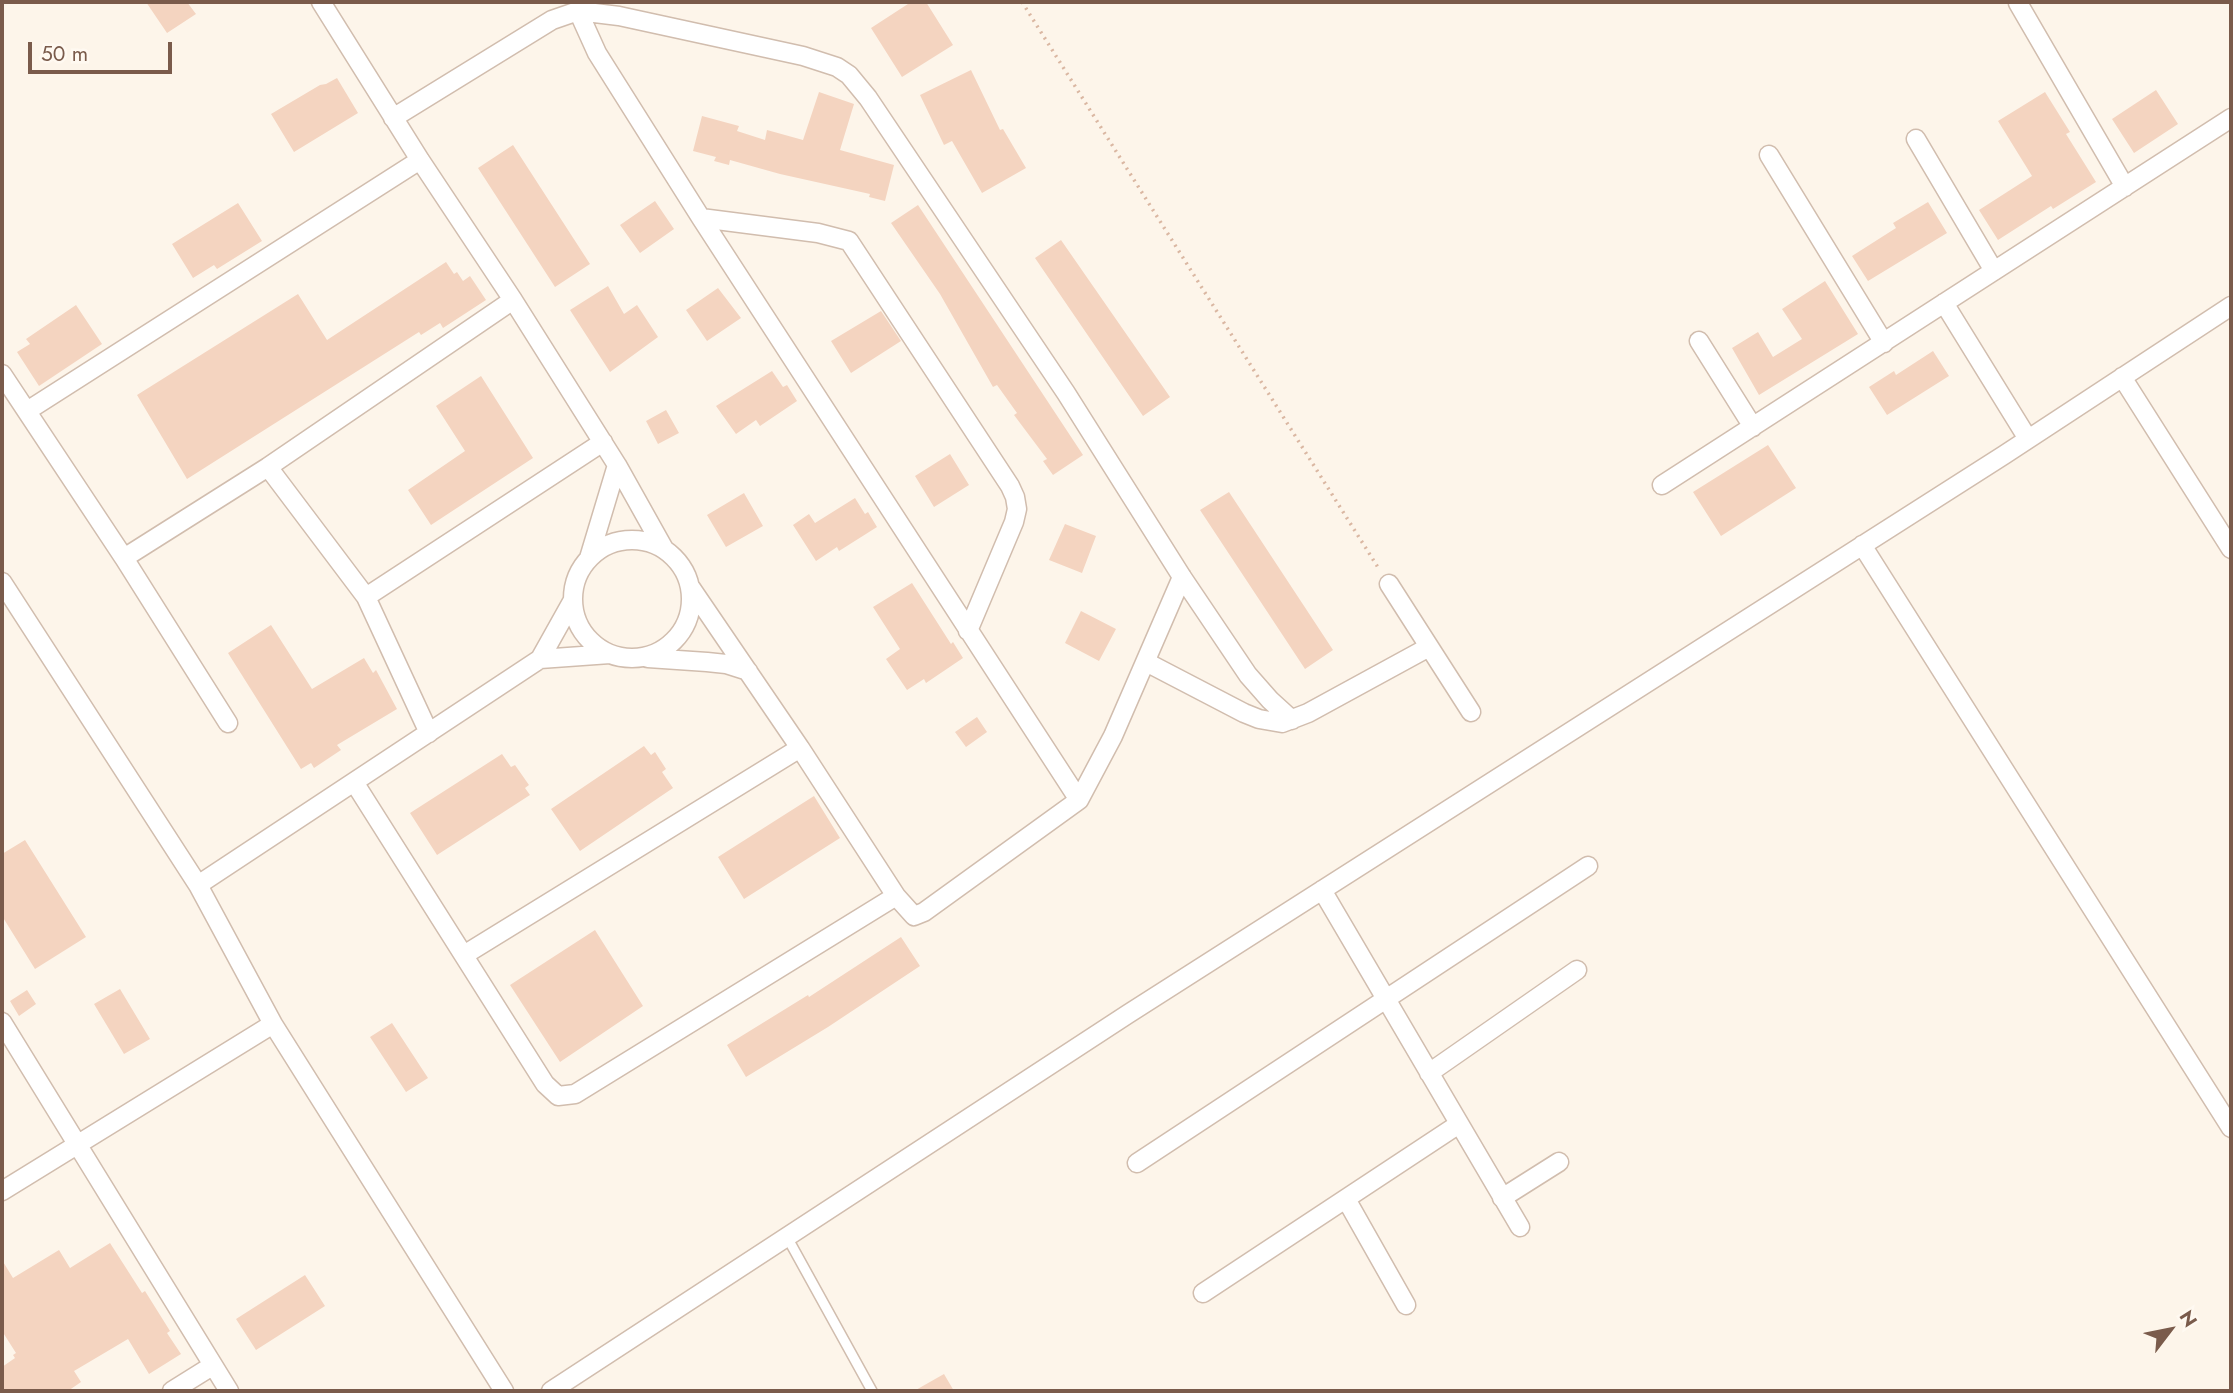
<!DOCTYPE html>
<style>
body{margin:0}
#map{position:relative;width:2233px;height:1393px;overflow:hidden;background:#fdf5ea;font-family:Jost,sans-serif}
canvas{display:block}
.frame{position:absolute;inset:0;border:4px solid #7a5b4b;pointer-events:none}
.north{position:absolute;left:2135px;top:1295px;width:70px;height:70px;-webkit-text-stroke:5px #fff9f1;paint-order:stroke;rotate:58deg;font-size:19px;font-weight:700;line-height:28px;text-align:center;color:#7a5b4b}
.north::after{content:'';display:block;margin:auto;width:24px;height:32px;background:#7a5b4b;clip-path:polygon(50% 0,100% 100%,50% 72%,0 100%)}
.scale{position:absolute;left:28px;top:42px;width:144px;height:32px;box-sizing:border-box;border:4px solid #7a5b4b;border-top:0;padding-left:9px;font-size:21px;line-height:24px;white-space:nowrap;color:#7a5b4b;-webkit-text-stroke:5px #fff9f1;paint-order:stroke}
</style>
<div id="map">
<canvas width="2233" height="1393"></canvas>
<div class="frame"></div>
<div class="north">N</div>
<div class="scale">50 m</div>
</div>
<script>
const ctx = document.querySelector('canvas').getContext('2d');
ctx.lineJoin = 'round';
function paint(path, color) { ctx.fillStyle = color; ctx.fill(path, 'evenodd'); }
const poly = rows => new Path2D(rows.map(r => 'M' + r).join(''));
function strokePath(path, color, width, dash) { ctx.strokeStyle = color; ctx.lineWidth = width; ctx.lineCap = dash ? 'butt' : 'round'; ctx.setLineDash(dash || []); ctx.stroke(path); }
const building = poly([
 [146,2,187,2,196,14,167,33],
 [911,2,926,2,953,45,902,77,871,28],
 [971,70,1000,130,1003,129,1026,168,982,193,952,141,944,145,920,95],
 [337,78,358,113,294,152,271,114,320,85,326,84],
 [2156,90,2178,124,2134,153,2112,119],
 [819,92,854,104,840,150,894,165,885,201,869,197,870,194,780,174,730,160,729,165,714,161,716,157,693,151,702,116,739,126,737,131,765,140,767,130,803,140],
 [2045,92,2070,132,2066,134,2096,182,2053,209,2051,206,1998,240,1979,210,2032,176,1998,121],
 [513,145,590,264,555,287,478,168],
 [655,201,674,229,640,253,620,225],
 [1928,202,1947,233,1868,281,1852,256,1896,228,1893,223],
 [238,203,262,241,217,269,214,265,193,278,172,244],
 [918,205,1083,455,1053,475,1043,461,1047,459,1014,415,1017,413,997,385,993,387,940,294,891,223],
 [1061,240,1170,397,1143,416,1035,258],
 [446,262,454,274,457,272,463,281,470,276,486,300,443,328,440,323,421,335,419,332,187,479,137,395,298,294,327,340],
 [1825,281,1858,334,1759,395,1732,348,1758,332,1773,357,1802,339,1782,309],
 [608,286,624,314,637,305,658,337,610,372,570,310],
 [718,288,741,318,707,341,686,310],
 [76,305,102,344,39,386,17,352,30,344,26,339],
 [881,311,901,341,851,373,831,341],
 [1933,351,1949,376,1887,415,1869,387,1894,371,1896,375],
 [772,371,783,387,787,385,797,401,760,426,756,420,736,434,716,406],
 [481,376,533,458,431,525,408,490,465,451,436,406],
 [666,410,679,433,658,444,646,421],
 [1768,445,1796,488,1721,536,1693,492],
 [950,454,969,485,934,507,915,476],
 [1229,492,1333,650,1305,669,1200,510],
 [744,493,763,526,726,547,707,515],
 [855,498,865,514,868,512,877,527,839,551,837,547,816,561,793,525,809,514,815,523],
 [1065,524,1096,536,1082,573,1049,560],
 [912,583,951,644,953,642,963,658,926,683,924,679,907,690,886,659,900,649,873,607],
 [1081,611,1116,629,1099,661,1065,643],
 [271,625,312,689,364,658,373,673,376,670,397,709,337,745,341,750,314,768,311,763,301,769,228,653],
 [977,717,987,732,966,747,955,732],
 [644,746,651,755,655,752,666,769,662,772,673,788,580,851,551,809],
 [502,754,511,767,515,765,529,785,525,788,530,795,437,855,410,813],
 [814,796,840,838,744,899,718,857],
 [25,840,86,937,35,969,2,916,2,854],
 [595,930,643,1006,560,1062,510,985],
 [901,937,920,966,828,1027,746,1077,727,1045,808,995,809,997],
 [120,989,150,1039,124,1054,94,1004],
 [27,990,36,1004,19,1016,10,1001],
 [392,1023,428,1078,406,1092,370,1037],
 [110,1243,142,1293,145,1291,170,1331,167,1333,181,1354,149,1374,128,1339,74,1371,81,1382,68,1391,2,1391,2,1367,15,1358,13,1355,16,1353,2,1331,2,1260,13,1278,59,1250,70,1268],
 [305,1275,325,1306,256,1350,236,1319],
 [944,1374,954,1391,914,1391]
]);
const path = poly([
 [1022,2,1379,569]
]);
const lane = poly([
 [787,1237,872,1391]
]);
const street = poly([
 [321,2,420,160,513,300,617,465,664,549],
 [2018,3,2125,187],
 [578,11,597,53,701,218,1079,800],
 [393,118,552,20,578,11,619,16,803,56,837,67,849,75,868,98,1066,393,1182,577,1248,675,1270,700,1292,720],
 [1916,139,1994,271],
 [1769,155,1884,343],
 [701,218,818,233,849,241,1010,486,1015,497,1017,509,1014,522,968,631],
 [1944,303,2028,439],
 [1699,341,1753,427],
 [2,374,124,558,228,723],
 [2122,377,2231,549],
 [27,411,420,160],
 [268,467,366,597,429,733],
 [1662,485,2231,118],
 '573 599a59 59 0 1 1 118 0a59 59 0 1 1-118 0Z',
 [1862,545,2231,1128],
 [124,558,268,467,513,300],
 [589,558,617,465],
 [2,582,198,885,273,1024,504,1391],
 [1389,584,1471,712],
 [691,588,800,748,896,896,914,916,924,912,1079,800,1113,736,1182,577],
 [366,597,603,442],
 [648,658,707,662,726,664,748,671],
 [540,659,610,654],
 [1146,662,1244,713,1259,719,1282,723,1308,713,1429,647],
 [354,782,545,1084,558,1096,575,1094,896,896],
 [198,885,540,659,573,600],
 [1322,890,1520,1227],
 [464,955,800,748],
 [2,1022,229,1391],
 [1429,1073,1577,970],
 [1137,1163,1588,866],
 [2,1191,273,1024],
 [1502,1198,1559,1162],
 [1346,1199,1406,1305],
 [1203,1293,1459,1124],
 [172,1391,212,1366],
 [551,1391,1128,1014,2004,455,2231,306]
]);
paint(building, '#f4d4c0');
strokePath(lane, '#d1bdae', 12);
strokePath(street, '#d1bdae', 21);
strokePath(path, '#dab7a2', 3.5, [2, 5]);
strokePath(lane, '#fff', 9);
strokePath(street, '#fff', 18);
</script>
